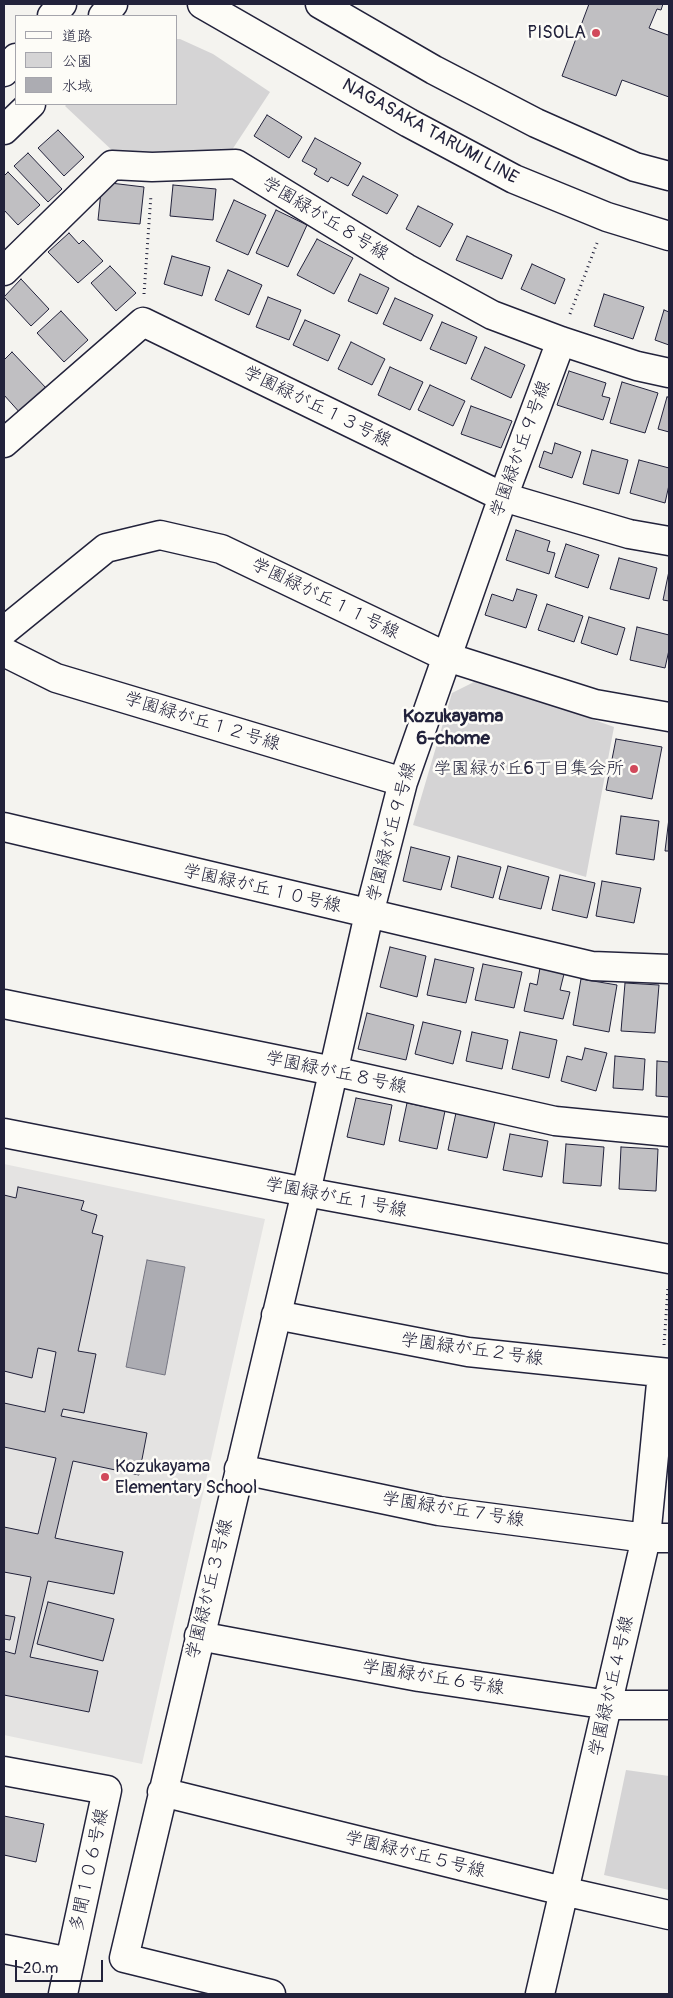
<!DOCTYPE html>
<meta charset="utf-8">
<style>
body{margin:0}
#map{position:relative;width:673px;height:1998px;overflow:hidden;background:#f4f3ef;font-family:Pangolin,"Klee One",sans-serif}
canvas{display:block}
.frame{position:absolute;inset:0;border:5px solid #22223b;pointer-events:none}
.legend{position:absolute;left:15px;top:15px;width:162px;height:90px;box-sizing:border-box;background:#fdfcf7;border:1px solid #a5a5ac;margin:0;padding:6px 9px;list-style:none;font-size:15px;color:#22223b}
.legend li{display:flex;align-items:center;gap:10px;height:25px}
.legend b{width:25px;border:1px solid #a5a5ac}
.scale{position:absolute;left:15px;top:1960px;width:88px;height:22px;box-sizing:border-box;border:2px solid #22223b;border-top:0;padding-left:6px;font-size:15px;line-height:18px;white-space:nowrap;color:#22223b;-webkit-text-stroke:4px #fdfcf7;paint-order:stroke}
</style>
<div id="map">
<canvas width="673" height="1998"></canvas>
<div class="frame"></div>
<ul class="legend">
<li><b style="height:6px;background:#fdfcf7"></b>道路</li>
<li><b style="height:14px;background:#d5d4d5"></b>公園</li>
<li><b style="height:14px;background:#acacb2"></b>水域</li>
</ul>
<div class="scale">20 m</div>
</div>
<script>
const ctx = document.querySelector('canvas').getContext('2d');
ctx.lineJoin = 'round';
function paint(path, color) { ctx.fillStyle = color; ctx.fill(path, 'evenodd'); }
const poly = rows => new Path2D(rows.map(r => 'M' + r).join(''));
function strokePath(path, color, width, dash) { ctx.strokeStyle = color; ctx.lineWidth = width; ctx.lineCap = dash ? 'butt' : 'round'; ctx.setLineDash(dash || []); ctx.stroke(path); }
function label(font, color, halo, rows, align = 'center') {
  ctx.font = font + ' Pangolin,"Klee One",sans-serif'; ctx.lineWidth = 5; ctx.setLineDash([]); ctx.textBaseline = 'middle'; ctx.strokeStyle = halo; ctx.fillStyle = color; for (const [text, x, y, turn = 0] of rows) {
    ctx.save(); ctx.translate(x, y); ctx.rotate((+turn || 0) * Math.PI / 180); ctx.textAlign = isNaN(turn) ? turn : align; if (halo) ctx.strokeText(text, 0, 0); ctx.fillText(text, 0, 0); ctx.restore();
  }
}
const built = poly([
 [4,1164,265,1219,142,1764,4,1735]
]);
const green = poly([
 [176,39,180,39,213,54,270,92,230,153,116,154,65,106,67,104,176,104],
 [480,679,614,727,586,877,413,825,452,693],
 [626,1770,669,1776,669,1890,604,1875]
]);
const water = poly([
 [147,1260,185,1267,165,1375,126,1367,147,1260]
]);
const building = poly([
 [589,4,663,4,661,10,657,9,649,28,668,35,669,33,669,97,622,80,616,96,562,76,589,4],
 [267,115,302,137,289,158,254,136,267,115],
 [58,130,84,157,64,176,38,148,58,130],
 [315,138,361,163,348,186,331,177,328,182,314,174,317,169,302,161,315,138],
 [28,153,62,189,48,202,14,166,28,153],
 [8,172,40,205,18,225,4,210,4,176,8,172],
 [363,176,398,195,387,214,352,195,363,176],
 [102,182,144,187,140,224,98,220,102,182],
 [173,185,216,189,213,220,170,216,173,185],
 [234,200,266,215,248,255,216,241,234,200],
 [418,206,453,224,440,247,406,229,418,206],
 [276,210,307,225,288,267,256,253,276,210],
 [69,233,79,244,83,240,103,261,78,283,48,252,69,233],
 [467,236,512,255,502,279,456,260,467,236],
 [317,239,353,258,334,294,297,275,317,239],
 [172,256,210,267,202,296,164,284,172,256],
 [532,264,565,279,555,304,521,289,532,264],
 [110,266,136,293,116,311,91,283,110,266],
 [228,270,262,285,249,315,215,300,228,270],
 [360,274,389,288,377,314,348,301,360,274],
 [21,279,49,309,31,326,4,297,21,279],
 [604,294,644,307,633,339,594,326,604,294],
 [268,297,301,310,289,340,256,327,268,297],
 [395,298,433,315,421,341,383,324,395,298],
 [664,310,669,312,669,345,655,340,664,310],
 [61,311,88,340,64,362,37,333,61,311],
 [305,320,340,335,328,361,293,345,305,320],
 [442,322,477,337,466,364,430,349,442,322],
 [351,342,385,359,372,385,338,369,351,342],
 [485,347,525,365,511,398,471,379,485,347],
 [12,352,47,389,21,414,4,395,4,360,12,352],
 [390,367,423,382,410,410,378,395,390,367],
 [569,371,606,383,602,396,610,398,603,420,557,405,569,371],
 [622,382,658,393,645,433,610,423,622,382],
 [430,385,465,401,453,426,418,410,430,385],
 [667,397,669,397,669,432,658,429,667,397],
 [471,406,512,421,501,448,461,434,471,406],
 [555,443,581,452,572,478,539,467,544,451,552,454,555,443],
 [592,450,628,460,619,494,583,484,592,450],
 [639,460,669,468,669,485,665,503,630,493,639,460],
 [516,530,550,541,547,551,555,553,549,574,506,560,516,530],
 [566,544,599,555,588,588,555,577,566,544],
 [619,558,657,568,649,599,610,589,619,558],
 [669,571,669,601,663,600,669,571],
 [517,589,537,595,526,628,485,615,492,594,513,601,517,589],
 [547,604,583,616,574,642,538,630,547,604],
 [589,617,625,628,617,655,581,643,589,617],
 [637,627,669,635,669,650,665,668,630,660,637,627],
 [616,739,662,747,652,799,606,790,616,739],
 [621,816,659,821,654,860,616,854,621,816],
 [669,818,669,851,665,851,669,818],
 [411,847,450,857,441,890,403,881,411,847],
 [458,856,501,867,493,898,451,887,458,856],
 [508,866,549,877,541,909,499,899,508,866],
 [560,875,595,883,587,918,552,910,560,875],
 [602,881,641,888,634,923,596,916,602,881],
 [390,947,426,956,417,997,380,987,390,947],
 [435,959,474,968,466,1003,427,995,435,959],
 [483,964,522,972,514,1008,475,1000,483,964],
 [540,968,564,974,560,990,570,992,563,1019,524,1011,530,983,537,985,540,968],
 [581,979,617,985,609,1032,573,1025,581,979],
 [625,983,659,985,655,1033,621,1031,625,983],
 [367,1013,414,1025,406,1060,358,1049,367,1013],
 [423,1022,461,1031,453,1064,415,1054,423,1022],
 [472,1032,508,1040,502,1069,466,1061,472,1032],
 [520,1032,557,1040,549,1078,512,1069,520,1032],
 [585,1048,607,1053,596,1091,561,1081,567,1056,582,1060,585,1048],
 [615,1056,645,1059,643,1090,613,1088,615,1056],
 [657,1061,669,1062,669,1097,656,1096,657,1061],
 [356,1098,392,1105,384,1145,347,1137,356,1098],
 [407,1103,445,1111,437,1149,399,1141,407,1103],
 [456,1113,495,1122,487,1158,448,1150,456,1113],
 [510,1134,548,1141,542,1177,503,1170,510,1134],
 [566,1144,604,1147,601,1186,563,1183,566,1144],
 [621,1147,658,1149,656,1191,619,1189,621,1147],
 [18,1187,84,1201,81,1210,97,1215,92,1233,103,1236,78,1351,96,1354,84,1413,63,1409,61,1416,147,1433,139,1475,73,1461,55,1538,123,1552,114,1594,48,1581,30,1657,98,1671,89,1712,4,1695,4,1651,15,1654,31,1577,4,1572,4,1527,38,1534,56,1458,4,1447,4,1403,45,1412,56,1352,38,1348,32,1378,4,1371,4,1195,16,1198,18,1187],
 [48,1602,114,1619,103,1661,37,1644,48,1602],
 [4,1615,15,1617,10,1640,4,1639,4,1615],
 [4,1816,44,1824,36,1862,4,1855,4,1816]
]);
const path = poly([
 [144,294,151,195],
 [570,314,597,243],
 [664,1345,668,1287]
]);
const minor = poly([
 [52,16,62,4],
 [103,16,113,4],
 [4,72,16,58],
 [4,130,31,104],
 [4,271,112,165,152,167,236,164,406,268,492,315,561,341,637,366,669,373],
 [4,443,143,322,503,497,629,534,669,541],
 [4,631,106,548,160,535,221,549,447,657,595,704,669,717],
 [4,652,56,678,403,782],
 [4,827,592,966,669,969],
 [4,1004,333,1071,555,1121,669,1132],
 [4,1133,306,1192,669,1259],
 [276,1315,468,1352,669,1373],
 [239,1469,439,1511,646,1538,669,1538],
 [199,1636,419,1677,609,1705,669,1705],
 [4,1771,107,1790,63,1994],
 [162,1792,563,1891,669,1915],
 [4,1949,70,1962],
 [271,1994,124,1958,306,1192,369,914,403,782,503,497,561,341],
 [540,1994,646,1538,662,1373]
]);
const major = poly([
 [202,4,409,123,514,179,607,217,669,236],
 [320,4,434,70,536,123,635,167,669,176]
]);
const markers = [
 [596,33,5,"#d1495b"],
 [634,769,5,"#d1495b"],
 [105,1477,5,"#d1495b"]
];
const poiNames = [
 ["PISOLA",586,33],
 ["学園緑が丘6丁目集会所",624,769],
 ["Kozukayama",115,1467,"left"],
 ["Elementary School",115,1488,"left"]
];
const streetNames = [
 ["NAGASAKA TARUMI LINE",430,132,29],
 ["学園緑が丘８号線",325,219,31],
 ["学園緑が丘１３号線",317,407,26],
 ["学園緑が丘９号線",521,449,-70],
 ["学園緑が丘１１号線",325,599,26],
 ["学園緑が丘１２号線",202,722,17],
 ["学園緑が丘９号線",392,832,-75],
 ["学園緑が丘１０号線",262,889,13],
 ["学園緑が丘８号線",336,1073,12],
 ["学園緑が丘１号線",336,1198,11],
 ["学園緑が丘２号線",472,1350,8],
 ["学園緑が丘７号線",453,1510,9],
 ["学園緑が丘３号線",210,1589,-76],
 ["学園緑が丘６号線",433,1678,9],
 ["学園緑が丘４号線",612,1686,-77],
 ["学園緑が丘５号線",415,1855,14],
 ["多聞１０６号線",90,1870,-78]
];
const neighbourhoodNames = [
 ["Kozukayama",453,717],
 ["6-chome",453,739]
];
paint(built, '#e4e3e2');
paint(green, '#d5d4d5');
paint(water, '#acacb2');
strokePath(water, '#757582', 1);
paint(building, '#c0bfc2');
strokePath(building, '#22223b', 1);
strokePath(minor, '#22223b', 31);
strokePath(major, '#22223b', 31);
strokePath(path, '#22223b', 3, [1, 4]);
strokePath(minor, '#fdfcf7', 28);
strokePath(major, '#fdfcf7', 28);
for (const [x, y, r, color] of markers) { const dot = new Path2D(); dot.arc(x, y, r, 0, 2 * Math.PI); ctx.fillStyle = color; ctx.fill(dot); strokePath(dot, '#fdfcf7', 2); }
label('18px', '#22223b', '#fdfcf7', poiNames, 'right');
label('18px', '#22223b', '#fdfcf7', streetNames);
label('bold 19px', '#22223b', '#fdfcf7', neighbourhoodNames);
</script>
